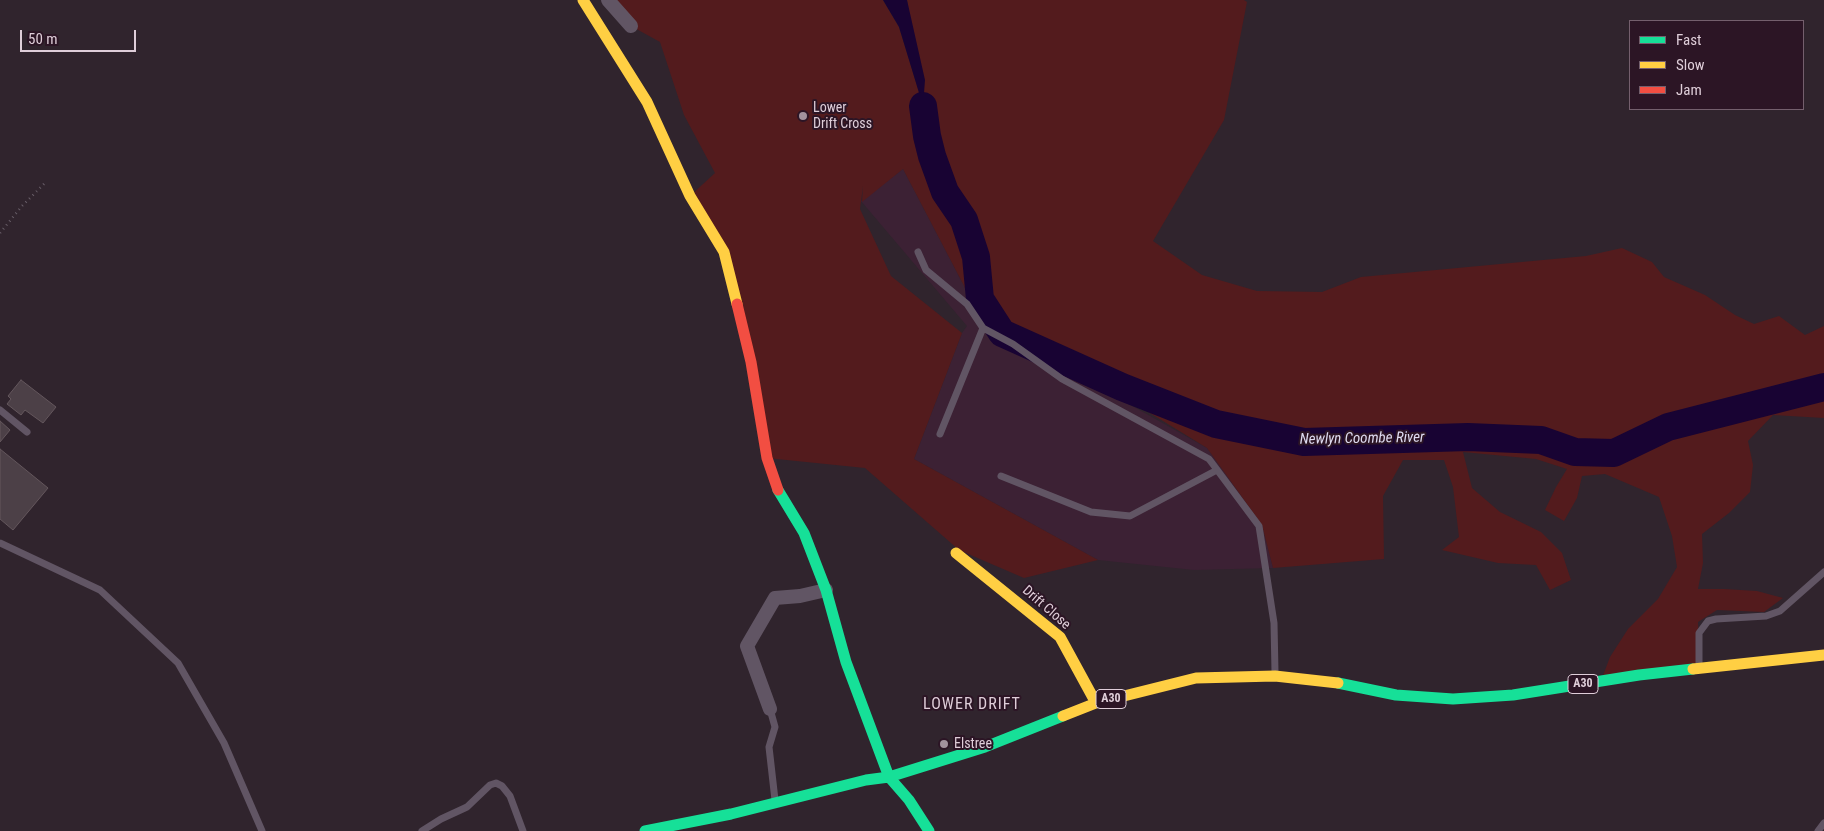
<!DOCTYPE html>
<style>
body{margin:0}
#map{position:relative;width:1824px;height:831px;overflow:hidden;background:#30242d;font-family:"Roboto Condensed",sans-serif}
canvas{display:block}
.legend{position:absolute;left:1629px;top:20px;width:175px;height:90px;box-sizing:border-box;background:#2c1525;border:1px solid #745f6d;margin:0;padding:6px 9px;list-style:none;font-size:15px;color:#dfced9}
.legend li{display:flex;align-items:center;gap:10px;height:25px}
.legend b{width:25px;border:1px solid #745f6d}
.scale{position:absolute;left:20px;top:30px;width:116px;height:22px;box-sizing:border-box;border:2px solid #dfced9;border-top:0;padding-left:6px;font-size:15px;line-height:18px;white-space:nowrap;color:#dfced9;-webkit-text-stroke:4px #2c1525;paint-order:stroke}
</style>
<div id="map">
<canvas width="1824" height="831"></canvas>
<ul class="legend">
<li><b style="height:6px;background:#16e098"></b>Fast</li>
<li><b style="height:6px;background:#ffcf43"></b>Slow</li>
<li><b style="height:6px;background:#f24e42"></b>Jam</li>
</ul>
<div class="scale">50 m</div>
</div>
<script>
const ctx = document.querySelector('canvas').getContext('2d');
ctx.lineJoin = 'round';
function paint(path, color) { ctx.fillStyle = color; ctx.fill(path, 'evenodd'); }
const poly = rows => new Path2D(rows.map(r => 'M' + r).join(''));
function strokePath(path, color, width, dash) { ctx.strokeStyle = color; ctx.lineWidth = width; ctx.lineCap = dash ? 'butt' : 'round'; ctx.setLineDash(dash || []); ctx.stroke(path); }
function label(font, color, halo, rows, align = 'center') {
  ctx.font = font + ' "Roboto Condensed",sans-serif'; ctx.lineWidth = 4; ctx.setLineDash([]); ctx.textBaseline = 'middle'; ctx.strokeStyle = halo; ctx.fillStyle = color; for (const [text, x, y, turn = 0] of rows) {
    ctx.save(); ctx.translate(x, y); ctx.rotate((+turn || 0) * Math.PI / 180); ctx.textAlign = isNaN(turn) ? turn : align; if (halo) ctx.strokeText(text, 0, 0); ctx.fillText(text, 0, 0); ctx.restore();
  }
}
const built = poly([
 [903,169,974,305,1004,334,1207,448,1262,525,1273,568,1194,570,1098,560,914,459,962,333,967,326,861,201]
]);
const green = poly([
 [608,0,883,0,899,27,920,95,907,0,1244,0,1247,2,1224,120,1153,241,1202,275,1257,291,1322,292,1361,277,1586,256,1622,248,1652,262,1664,277,1705,295,1735,315,1754,324,1779,316,1805,335,1824,326,1824,418,1773,415,1748,441,1753,465,1750,492,1729,513,1702,534,1703,563,1698,589,1724,589,1757,591,1783,598,1764,612,1717,610,1698,622,1700,669,1601,681,1610,657,1628,629,1658,599,1677,567,1672,536,1659,497,1605,474,1582,476,1577,498,1564,521,1545,510,1556,487,1567,469,1536,459,1463,452,1472,488,1500,512,1541,532,1562,553,1571,580,1550,590,1536,565,1498,563,1442,550,1459,537,1453,487,1444,460,1403,460,1383,496,1384,559,1273,568,1262,525,1207,448,974,305,903,169,862,202,863,186,860,209,891,276,962,333,914,459,1098,560,1024,578,959,550,865,468,767,458,724,252,690,196,715,173,684,115,660,42,631,26]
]);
const water = poly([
 [883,0,907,0,925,80,923,106,899,27]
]);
const river = poly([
 [923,106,927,136,932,156,945,192,964,220,976,257,980,299,1002,333,1122,387,1216,424,1304,442,1468,437,1541,440,1575,452,1614,453,1668,427,1824,387]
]);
const building = poly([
 [21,380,56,407,43,423,25,410,21,415,7,404,11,399,8,396,21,380],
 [0,421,10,430,0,442,0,421],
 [0,449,48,488,13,530,0,519,0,449]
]);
const path = poly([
 [0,233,22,206,45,183]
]);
const lane = poly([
 [918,252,926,270,967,304,983,328,1013,344,1062,379,1209,459,1259,526,1274,623,1275,672],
 [0,410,27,432],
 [940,434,983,328],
 [1001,476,1091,512,1130,516,1217,470],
 [0,543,100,590,178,663,224,743,262,831],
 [1699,666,1699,633,1708,621,1716,619,1766,616,1780,611,1824,572],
 [770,709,775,727,769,747,775,800],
 [422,831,441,819,467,807,490,785,496,783,502,786,510,796,523,831],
 [1818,831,1824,823]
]);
const street = poly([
 [608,0,631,26],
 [770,709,747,646,775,598,800,596,826,590]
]);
const fast = poly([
 [778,490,804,533,826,590,846,662,889,777,909,800,929,831],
 [1338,683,1396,695,1453,699,1513,695,1639,675,1693,669],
 [645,831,731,814,866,780,889,777,985,747,1063,716]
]);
const slow = poly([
 [583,0,647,102,690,196,724,252,737,304],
 [956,553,1060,637,1096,703],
 [1693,669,1824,655],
 [1063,716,1096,703,1196,678,1275,676,1338,683]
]);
const jam = poly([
 [737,304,751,362,767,458,778,490]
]);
const markers = [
 [803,116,5,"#a2929d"],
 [944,744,5,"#a2929d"]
];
const shields = [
 [1583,684,30],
 [1111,699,30]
];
const shieldNames = [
 ["A30",1583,684],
 ["A30",1111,699]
];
const poiNames = [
 ["Lower",813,108],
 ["Drift Cross",813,124],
 ["Elstree",954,744]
];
const streetNames = [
 ["Drift Close",1046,608,41]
];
const waterNames = [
 ["Newlyn Coombe River",1362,439,-1]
];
const quarterNames = [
 ["LOWER DRIFT",972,705]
];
paint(built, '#3c2134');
paint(green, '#531b1d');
paint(water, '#180333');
strokePath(river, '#180333', 28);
paint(building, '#4c4047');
strokePath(building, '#64575d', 1);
strokePath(path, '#685e68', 2.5, [1, 4]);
strokePath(lane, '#615564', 7);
strokePath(street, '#615564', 14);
strokePath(fast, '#16e098', 11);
strokePath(slow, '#ffcf43', 11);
strokePath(jam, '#f24e42', 11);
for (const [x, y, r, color] of markers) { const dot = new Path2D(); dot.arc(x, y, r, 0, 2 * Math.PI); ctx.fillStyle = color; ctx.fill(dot); strokePath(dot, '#2c1525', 2); }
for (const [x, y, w] of shields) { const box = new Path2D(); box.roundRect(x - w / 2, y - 9.5, w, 19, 4); ctx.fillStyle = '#2c1525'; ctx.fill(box); strokePath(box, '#dfced9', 1); }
label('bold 12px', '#dfced9', null, shieldNames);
label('14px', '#dfced9', '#2c1525', poiNames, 'left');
label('14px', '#dfced9', '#2c1525', streetNames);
label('italic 15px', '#dfdbf1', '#2c1525', waterNames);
ctx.letterSpacing = '1px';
label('16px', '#dfced9', '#2c1525', quarterNames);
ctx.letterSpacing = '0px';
</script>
